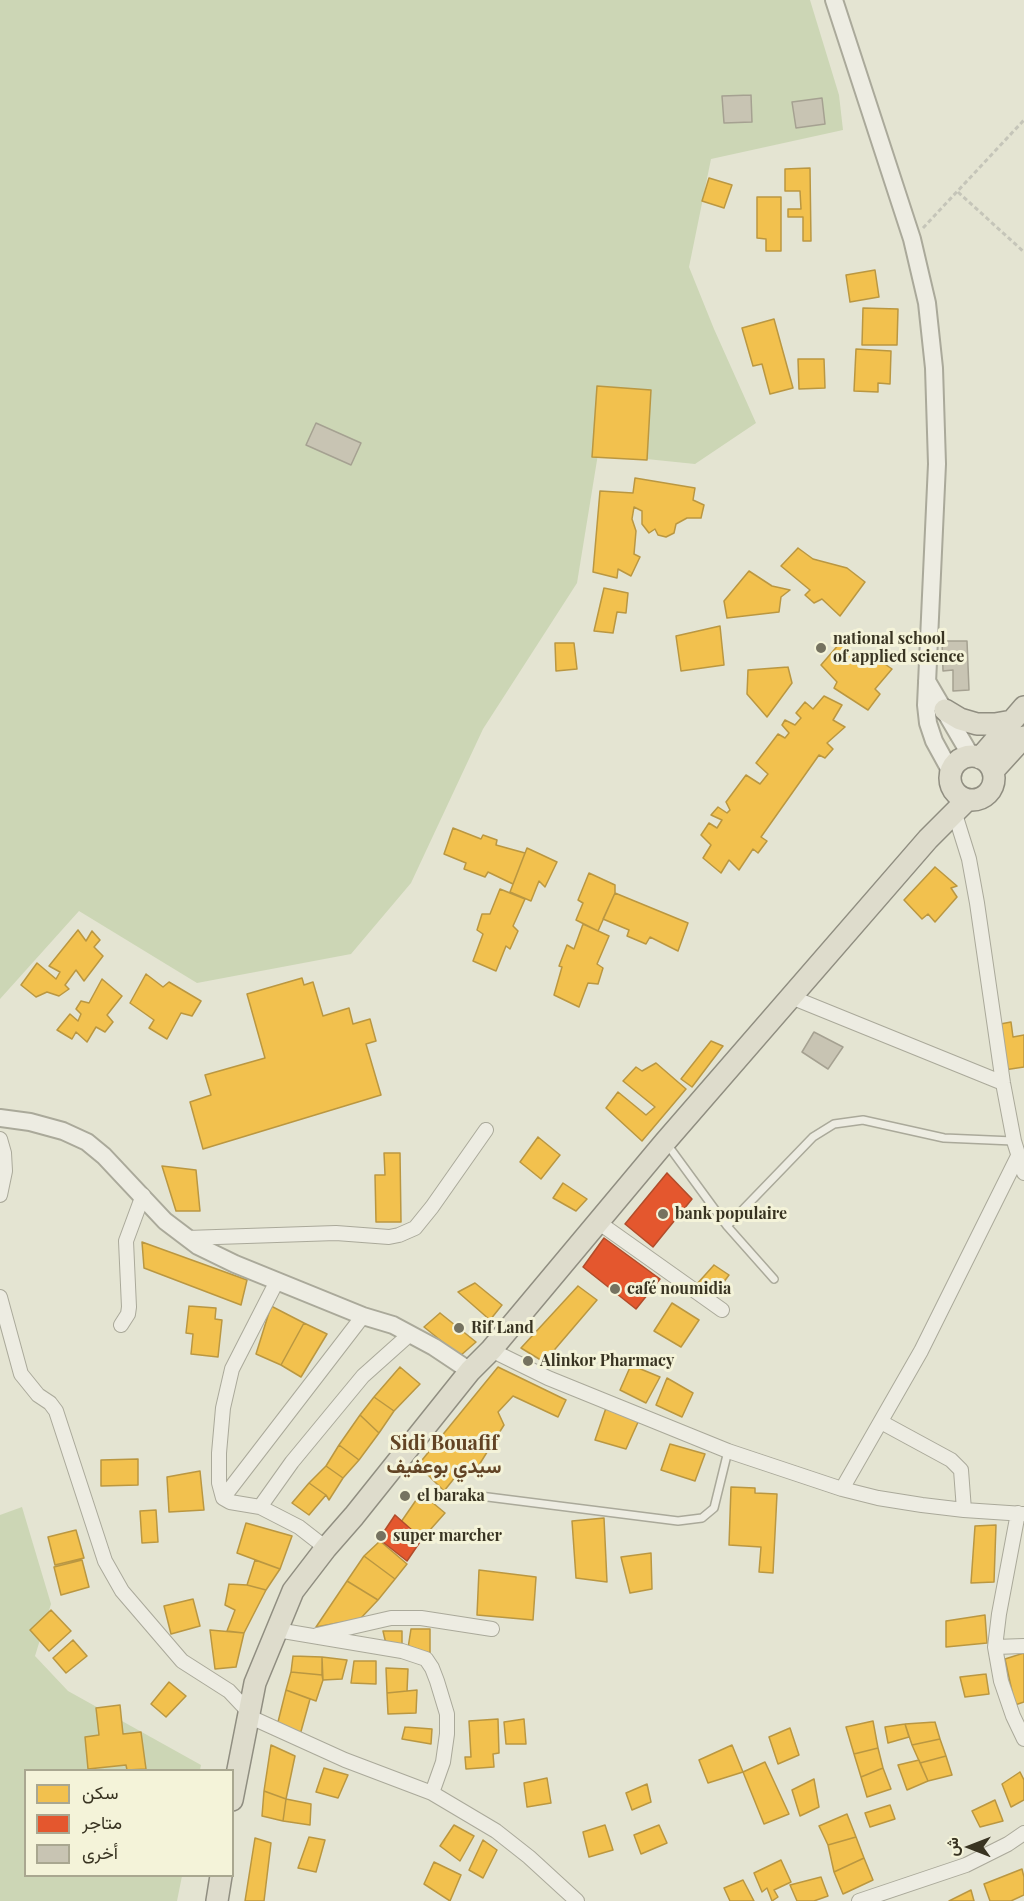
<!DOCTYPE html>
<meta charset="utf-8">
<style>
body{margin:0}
#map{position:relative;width:1024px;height:1901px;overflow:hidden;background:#e4e4d2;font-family:"Playfair Display",Vazirmatn,serif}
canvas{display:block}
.legend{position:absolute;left:24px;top:1769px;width:210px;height:108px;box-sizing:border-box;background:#f4f3d9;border:2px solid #a9a790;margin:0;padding:8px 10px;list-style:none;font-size:18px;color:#393422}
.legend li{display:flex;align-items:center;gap:12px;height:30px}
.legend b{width:30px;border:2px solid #a9a790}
.north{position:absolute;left:940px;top:1817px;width:60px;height:60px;-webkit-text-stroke:4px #f4f3d9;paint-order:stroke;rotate:270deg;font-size:16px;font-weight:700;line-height:24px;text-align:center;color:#393422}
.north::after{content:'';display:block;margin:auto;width:21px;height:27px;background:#393422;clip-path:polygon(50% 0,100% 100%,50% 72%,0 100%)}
</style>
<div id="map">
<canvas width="1024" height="1901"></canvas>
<ul class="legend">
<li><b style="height:16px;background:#f2c14e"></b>سكن</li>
<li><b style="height:16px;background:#e4572e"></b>متاجر</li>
<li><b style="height:16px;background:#c8c4b3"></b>أخرى</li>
</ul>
<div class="north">ش</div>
</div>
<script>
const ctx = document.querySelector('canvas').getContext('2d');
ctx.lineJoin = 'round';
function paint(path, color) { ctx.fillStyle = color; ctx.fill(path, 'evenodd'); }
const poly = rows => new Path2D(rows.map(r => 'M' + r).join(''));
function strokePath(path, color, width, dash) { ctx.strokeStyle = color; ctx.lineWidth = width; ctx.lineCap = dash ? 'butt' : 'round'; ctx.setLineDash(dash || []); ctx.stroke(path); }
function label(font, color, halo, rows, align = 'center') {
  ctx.font = font + ' "Playfair Display",Vazirmatn,serif'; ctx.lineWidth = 6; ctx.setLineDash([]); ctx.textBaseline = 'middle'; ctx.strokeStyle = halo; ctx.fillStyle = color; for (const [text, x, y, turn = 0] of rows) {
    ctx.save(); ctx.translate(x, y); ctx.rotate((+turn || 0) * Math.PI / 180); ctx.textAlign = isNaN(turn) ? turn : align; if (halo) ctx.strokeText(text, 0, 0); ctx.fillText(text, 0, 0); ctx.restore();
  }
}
const green = poly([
 [0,0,810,0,839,95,843,130,711,159,689,267,714,329,756,423,695,464,598,454,577,583,483,729,411,883,351,954,197,983,79,911,0,999],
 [22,1507,51,1604,35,1656,68,1691,201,1765,200,1770,26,1770,26,1876,182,1876,177,1901,0,1901,0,1515]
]);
const homes = poly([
 [810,168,811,241,803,241,803,217,788,217,788,209,801,209,800,191,785,191,785,169,810,168],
 [709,178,732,185,724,208,702,201,709,178],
 [757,197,781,197,781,251,766,251,766,239,757,238,757,197],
 [875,270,879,297,850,302,846,275,875,270],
 [863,308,898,309,897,345,862,345,863,308],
 [774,319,793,388,770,394,762,364,753,366,742,328,774,319],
 [856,349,891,351,890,384,878,383,878,392,854,391,856,349],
 [798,359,824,359,825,388,799,389,798,359],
 [597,386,651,390,647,460,592,457,597,386],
 [635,478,695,488,693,500,704,505,701,518,687,518,676,524,674,533,666,537,658,535,655,529,649,533,642,524,642,511,634,507,632,519,636,531,634,554,640,557,631,576,618,569,617,578,593,572,600,491,633,493,635,478],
 [798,548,813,559,847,568,865,582,840,616,822,599,814,603,805,595,810,590,781,566,798,548],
 [749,571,772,586,790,590,781,597,779,612,727,618,724,601,749,571],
 [604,588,628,593,626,613,617,612,613,633,594,631,604,588],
 [720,626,724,665,681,671,676,636,720,626],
 [555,643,574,643,577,669,556,671,555,643],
 [840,643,861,658,866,651,892,669,875,689,880,694,868,710,834,688,837,682,821,665,840,643],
 [788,667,792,683,767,717,747,694,748,670,788,667],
 [824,696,842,705,833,720,845,727,827,743,833,749,825,758,819,755,761,837,767,841,758,853,753,849,739,870,729,860,721,873,703,858,711,845,701,835,709,823,717,828,722,820,711,815,718,807,727,813,730,810,726,802,746,775,760,784,768,774,756,763,778,734,785,738,789,733,782,725,785,720,795,725,801,718,796,713,805,702,813,709,824,696],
 [453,828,481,839,483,835,497,840,496,845,525,853,513,884,488,872,485,877,464,869,466,863,444,854,453,828],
 [527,848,557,862,545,887,539,881,531,901,510,892,527,848],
 [935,867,957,886,951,888,957,897,935,922,928,914,922,919,904,900,935,867],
 [589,873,615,885,615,893,598,931,576,920,583,903,578,900,589,873],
 [500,889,525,899,513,926,518,931,510,949,506,946,496,971,473,961,483,934,477,930,482,914,490,914,500,889],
 [615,893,688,923,678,951,650,937,646,944,627,936,629,930,603,919,615,893],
 [583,924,609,936,597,964,603,968,598,984,588,983,579,1007,554,995,562,967,559,966,567,945,574,949,583,924],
 [78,930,86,941,92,931,100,940,94,947,103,956,84,981,76,970,65,985,69,989,59,996,47,992,36,997,21,985,37,963,56,979,60,972,49,966,78,930],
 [146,974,163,987,169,982,201,1001,192,1016,181,1013,167,1039,149,1028,154,1020,130,1003,146,974],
 [302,978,304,985,313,982,323,1016,349,1008,353,1024,370,1019,376,1041,366,1044,381,1095,203,1149,190,1102,211,1095,205,1075,265,1058,247,994,302,978],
 [102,979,122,996,107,1015,113,1022,105,1032,96,1027,87,1042,76,1032,72,1039,57,1030,70,1014,78,1021,81,1014,76,1009,81,1001,89,1003,102,979],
 [1011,1022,1013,1037,1024,1035,1024,1067,1004,1070,995,1025,1011,1022],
 [711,1041,723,1046,692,1087,681,1079,711,1041],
 [656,1063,686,1089,642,1141,606,1108,618,1092,646,1115,655,1107,623,1081,636,1067,642,1071,656,1063],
 [538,1137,560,1155,541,1179,520,1162,538,1137],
 [384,1153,400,1153,401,1222,376,1222,375,1175,385,1175,384,1153],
 [162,1166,196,1170,200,1211,176,1211,162,1166],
 [563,1183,587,1199,576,1211,553,1198,563,1183],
 [142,1242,247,1280,241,1305,144,1268,142,1242],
 [714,1265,729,1275,712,1298,696,1285,714,1265],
 [475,1283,502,1305,490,1320,458,1292,475,1283],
 [578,1286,597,1300,544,1362,521,1348,578,1286],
 [672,1303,699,1320,681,1347,654,1331,672,1303],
 [189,1306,216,1308,215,1319,222,1320,218,1357,191,1354,193,1334,186,1333,189,1306],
 [271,1306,304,1323,281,1365,256,1354,271,1306],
 [440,1313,476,1342,460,1356,424,1327,440,1313],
 [304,1323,327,1334,301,1377,281,1365,304,1323],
 [631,1365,660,1377,646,1403,620,1390,631,1365],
 [400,1367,420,1384,394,1411,374,1397,400,1367],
 [498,1367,566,1400,558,1417,513,1396,498,1412,504,1425,474,1473,465,1465,444,1491,418,1465,498,1367],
 [667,1378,693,1393,682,1417,656,1405,667,1378],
 [374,1397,394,1411,379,1433,360,1415,374,1397],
 [606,1408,639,1420,626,1449,595,1440,606,1408],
 [360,1415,379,1433,359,1460,339,1445,360,1415],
 [670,1444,705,1454,695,1481,661,1470,670,1444],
 [339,1445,359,1460,343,1478,326,1466,339,1445],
 [138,1459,138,1485,101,1486,101,1460,138,1459],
 [326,1466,343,1478,329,1500,326,1495,309,1483,326,1466],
 [200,1471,204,1510,169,1512,167,1477,200,1471],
 [309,1483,326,1495,309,1515,292,1503,309,1483],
 [731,1487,755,1488,755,1493,777,1494,773,1573,759,1572,761,1547,729,1545,731,1487],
 [421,1493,445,1513,422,1539,401,1522,421,1493],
 [156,1510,158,1542,142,1543,140,1511,156,1510],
 [604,1518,607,1582,576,1578,572,1521,604,1518],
 [246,1523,292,1536,280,1569,237,1553,246,1523],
 [996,1525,994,1582,971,1583,975,1526,996,1525],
 [76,1530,84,1558,55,1565,48,1537,76,1530],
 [380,1541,407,1564,395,1579,364,1556,380,1541],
 [651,1553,652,1589,630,1593,621,1557,651,1553],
 [364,1556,395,1579,378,1600,347,1581,364,1556],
 [82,1560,89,1587,61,1595,54,1567,82,1560],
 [255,1560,280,1569,266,1590,247,1585,255,1560],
 [479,1570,536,1577,533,1620,477,1615,479,1570],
 [347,1581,378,1600,360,1619,316,1627,347,1581],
 [229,1584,247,1585,266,1590,244,1633,227,1631,235,1610,225,1605,229,1584],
 [193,1599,200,1626,171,1634,164,1606,193,1599],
 [51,1610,71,1631,49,1651,30,1630,51,1610],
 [985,1615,987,1643,946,1647,946,1621,985,1615],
 [411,1629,430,1629,430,1653,408,1648,411,1629],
 [210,1630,244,1633,236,1667,215,1669,210,1630],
 [383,1631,402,1631,402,1644,386,1644,383,1631],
 [73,1640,87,1656,66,1673,53,1658,73,1640],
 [1024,1653,1024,1702,1015,1705,1005,1659,1024,1653],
 [293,1656,322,1657,322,1675,291,1672,293,1656],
 [322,1657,347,1660,342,1679,323,1680,322,1657],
 [354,1661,376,1661,376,1684,351,1683,354,1661],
 [386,1668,408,1669,407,1691,387,1693,386,1668],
 [291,1672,322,1675,323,1680,316,1701,286,1690,291,1672],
 [986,1674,989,1694,965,1697,960,1677,986,1674],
 [169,1682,186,1696,166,1717,151,1704,169,1682],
 [286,1690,310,1699,300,1735,277,1726,286,1690],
 [417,1690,416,1713,388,1714,387,1693,417,1690],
 [120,1705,123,1734,141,1732,146,1769,127,1770,126,1765,88,1769,85,1737,99,1735,96,1708,120,1705],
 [498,1719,499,1753,493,1754,494,1767,466,1769,465,1757,471,1757,469,1721,498,1719],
 [524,1719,526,1744,506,1744,504,1722,524,1719],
 [873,1721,878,1748,854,1754,846,1727,873,1721],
 [935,1722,940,1739,912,1745,905,1724,935,1722],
 [905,1724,909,1737,888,1743,885,1727,905,1724],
 [405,1727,432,1729,431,1744,402,1739,405,1727],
 [790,1728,799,1755,778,1764,769,1737,790,1728],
 [940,1739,946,1756,920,1763,912,1745,940,1739],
 [271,1745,295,1756,286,1799,264,1791,271,1745],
 [732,1745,743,1772,708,1783,699,1760,732,1745],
 [878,1748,883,1768,861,1777,854,1754,878,1748],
 [946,1756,952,1775,928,1781,920,1763,946,1756],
 [919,1760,928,1781,907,1790,898,1765,919,1760],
 [765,1762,789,1814,764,1824,743,1772,765,1762],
 [324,1768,348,1775,338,1798,316,1792,324,1768],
 [883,1768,891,1789,867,1797,861,1777,883,1768],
 [1020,1772,1024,1780,1024,1800,1011,1807,1002,1784,1020,1772],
 [547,1778,551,1803,527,1807,524,1783,547,1778],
 [814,1779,819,1807,800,1816,792,1790,814,1779],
 [647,1784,651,1802,632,1810,626,1793,647,1784],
 [264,1791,286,1799,283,1821,262,1816,264,1791],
 [286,1799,311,1804,310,1825,283,1821,286,1799],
 [995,1800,1003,1821,980,1827,972,1811,995,1800],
 [890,1805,895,1819,870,1827,865,1813,890,1805],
 [847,1814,856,1837,828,1845,819,1826,847,1814],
 [454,1825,474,1836,460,1861,440,1846,454,1825],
 [605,1825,613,1850,589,1857,583,1832,605,1825],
 [659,1825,667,1843,641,1854,634,1835,659,1825],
 [309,1837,325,1840,316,1872,298,1868,309,1837],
 [856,1837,864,1858,834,1872,828,1845,856,1837],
 [255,1838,271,1843,264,1901,245,1901,255,1838],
 [483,1840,497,1850,483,1878,469,1870,483,1840],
 [864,1858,873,1880,843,1894,834,1872,864,1858],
 [781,1860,791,1882,774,1890,778,1897,772,1901,767,1888,762,1892,754,1873,781,1860],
 [434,1862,461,1875,450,1901,424,1884,434,1862],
 [1022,1869,1024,1877,1024,1895,1011,1901,990,1901,984,1884,1022,1869],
 [821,1877,828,1896,814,1901,797,1901,790,1885,821,1877],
 [743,1880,754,1901,730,1901,724,1888,743,1880],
 [971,1890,974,1901,949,1901,971,1890]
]);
const shops = poly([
 [667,1173,692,1199,653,1247,625,1224,667,1173],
 [604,1238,660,1279,636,1309,583,1267,604,1238],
 [395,1515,422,1539,407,1561,379,1539,395,1515]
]);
const building = poly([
 [751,95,752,122,724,123,722,96,751,95],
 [822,98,825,124,796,128,792,102,822,98],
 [316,423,361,443,351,465,306,445,316,423],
 [942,641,967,641,969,690,953,691,953,670,943,671,942,641],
 [814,1032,843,1047,828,1069,802,1052,814,1032]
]);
const path = poly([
 [958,192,1024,252],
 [923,228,1024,120]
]);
const service = poly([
 [667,1144,727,1226,774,1279],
 [727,1226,813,1137,834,1124,863,1120,944,1138,1013,1141],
 [472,1495,678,1521,702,1518,714,1508,728,1451]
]);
const minor = poly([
 [955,814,969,859,977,903,1003,1083,1014,1141,1024,1173],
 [791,997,1003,1083],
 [0,1139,4,1153,5,1171,0,1195],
 [598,1222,722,1310],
 [187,1238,336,1233,389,1237,399,1235,415,1228,432,1207,486,1130],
 [277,1281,232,1369,223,1408,219,1453,219,1483,223,1498,363,1316],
 [0,1297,21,1374,38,1395,50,1403,56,1411,105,1561,122,1591,182,1661,229,1691,245,1708,248,1716,345,1760,432,1793,496,1831,529,1857,577,1901],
 [121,1325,128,1314,129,1307,126,1241,143,1195],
 [491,1350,548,1378,728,1451,842,1489,878,1498,922,1505,964,1510,1024,1514],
 [881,1422,951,1460,961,1470,964,1510],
 [842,1489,921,1351,1018,1156],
 [223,1498,230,1502,260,1507],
 [1018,1513,999,1614,995,1647,1001,1681,1013,1716,1024,1739],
 [326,1548,299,1527,260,1507,292,1462,363,1376,410,1334],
 [277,1630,402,1651,426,1659,432,1668,437,1681,447,1714,447,1734,443,1762,432,1793],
 [317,1635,391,1618,421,1618,492,1629],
 [995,1647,1024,1646],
 [859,1901,966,1865,1008,1844,1024,1833]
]);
const tertiary = poly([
 [834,0,912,239,927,303,934,368,937,464,926,705,928,723,934,741,951,772],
 [927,681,971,756],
 [0,1118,30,1122,63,1131,87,1142,104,1156,165,1221,198,1246,235,1264,363,1316,393,1325,434,1347,470,1371]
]);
const trunk = poly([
 [945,710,960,719,977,724,995,724,1012,721],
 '950 778a22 22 0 1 1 44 0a22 22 0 1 1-44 0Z',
 [980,758,1024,707],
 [993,771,1024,737],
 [232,1800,255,1683,293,1591,326,1548,354,1516,470,1371,491,1350,665,1142,928,839,967,800],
 [217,1901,221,1876]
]);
const markers = [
 [821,648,6,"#757260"],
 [663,1214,6,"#757260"],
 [615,1289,6,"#757260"],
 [459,1328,6,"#757260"],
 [528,1361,6,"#757260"],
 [405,1496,6,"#757260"],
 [381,1536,6,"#757260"]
];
const poiNames = [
 ["national school",833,639],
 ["of applied science",833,657],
 ["bank populaire",675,1214],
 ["café noumidia",627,1289],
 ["Rif Land",471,1328],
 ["Alinkor Pharmacy",540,1361],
 ["el baraka",417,1496],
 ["super marcher",393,1536]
];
const quarterNames = [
 ["Sidi Bouafif",444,1444],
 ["سيدي بوعفيف",444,1467]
];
paint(green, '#ccd6b5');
paint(homes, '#f2c14e');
strokePath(homes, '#ba9741', 1.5);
paint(shops, '#e4572e');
strokePath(shops, '#b14c2a', 1.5);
paint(building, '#c8c4b3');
strokePath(building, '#a5a191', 1.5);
strokePath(service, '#aaa99a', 10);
strokePath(minor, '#aaa99a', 16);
strokePath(tertiary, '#aaa99a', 20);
strokePath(trunk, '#908e81', 24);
strokePath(path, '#c5c5b9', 3, [4.5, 3]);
strokePath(service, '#edece2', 7);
strokePath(minor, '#edece2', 14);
strokePath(tertiary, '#edece2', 16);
strokePath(trunk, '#dedccc', 21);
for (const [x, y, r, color] of markers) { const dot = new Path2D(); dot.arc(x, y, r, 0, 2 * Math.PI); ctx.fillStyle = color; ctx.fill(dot); strokePath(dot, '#f4f3d9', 2); }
label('bold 16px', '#393422', '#f4f3d9', poiNames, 'left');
label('bold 20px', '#624324', '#f4f3d9', quarterNames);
</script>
